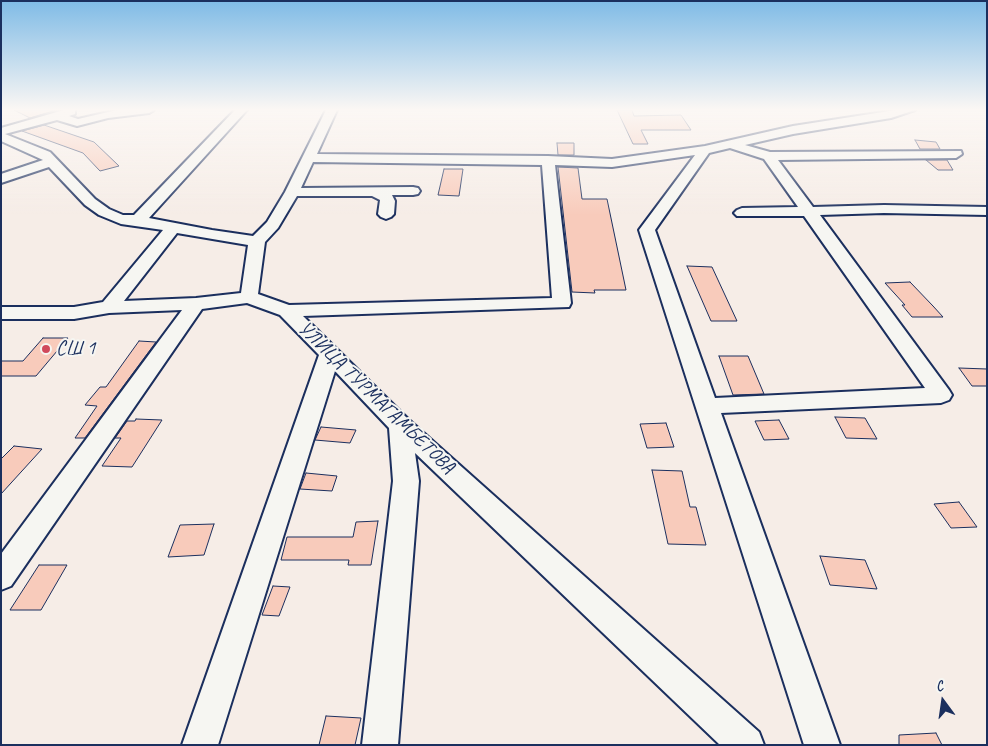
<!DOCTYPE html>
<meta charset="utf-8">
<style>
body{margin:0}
#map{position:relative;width:988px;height:746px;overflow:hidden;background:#f6ede7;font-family:Caveat,sans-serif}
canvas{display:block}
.frame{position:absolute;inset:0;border:2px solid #1b2f5e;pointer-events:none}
.north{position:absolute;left:918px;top:676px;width:50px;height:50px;-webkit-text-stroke:4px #f6f6f2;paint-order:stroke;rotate:346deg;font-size:14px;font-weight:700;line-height:20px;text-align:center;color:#1b2f5e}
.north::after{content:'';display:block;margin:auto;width:18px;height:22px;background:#1b2f5e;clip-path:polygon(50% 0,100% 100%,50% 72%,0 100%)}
</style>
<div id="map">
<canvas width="988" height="746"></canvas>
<div class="frame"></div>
<div class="north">С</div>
</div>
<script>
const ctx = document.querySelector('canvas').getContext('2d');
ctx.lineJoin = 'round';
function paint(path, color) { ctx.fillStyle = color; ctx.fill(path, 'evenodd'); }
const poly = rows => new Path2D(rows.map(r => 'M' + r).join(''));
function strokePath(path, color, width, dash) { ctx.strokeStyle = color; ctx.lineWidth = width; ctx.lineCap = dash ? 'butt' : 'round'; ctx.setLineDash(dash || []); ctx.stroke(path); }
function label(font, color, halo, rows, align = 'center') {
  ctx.font = font + ' Caveat,sans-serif'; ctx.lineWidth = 4; ctx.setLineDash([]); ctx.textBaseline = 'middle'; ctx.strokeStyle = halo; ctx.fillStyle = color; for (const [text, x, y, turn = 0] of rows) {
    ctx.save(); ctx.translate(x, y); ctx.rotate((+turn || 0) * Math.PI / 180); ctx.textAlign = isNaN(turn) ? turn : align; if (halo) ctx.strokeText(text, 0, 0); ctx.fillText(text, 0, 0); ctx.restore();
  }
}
const building = poly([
 [14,110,56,110,30,118,14,110],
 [617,110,632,110,634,116,681,115,691,130,641,130,648,144,633,144,617,110],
 [44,125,94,142,119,166,100,171,83,153,22,131,44,125],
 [915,140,936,142,940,149,920,149,915,140],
 [557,143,574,143,574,155,558,155,557,143],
 [926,160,947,160,953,170,938,170,926,160],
 [558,167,578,168,582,199,607,199,626,290,594,290,595,293,572,292,558,167],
 [444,169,463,169,459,196,438,195,444,169],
 [687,266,712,267,737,321,711,321,687,266],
 [910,282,933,306,943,317,912,317,902,305,905,305,885,283,910,282],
 [43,338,68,338,36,376,1,376,1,361,23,361,43,338],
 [139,341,156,342,85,438,75,438,97,406,85,405,100,387,106,387,139,341],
 [719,356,748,356,764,394,733,395,719,356],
 [959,368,987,369,987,386,972,386,959,368],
 [835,417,865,418,877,439,846,438,835,417],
 [136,419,162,420,132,467,102,466,121,438,115,438,127,421,135,421,136,419],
 [779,420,789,439,764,440,755,421,779,420],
 [666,423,674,447,647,448,640,424,666,423],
 [321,427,356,430,350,443,315,440,321,427],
 [14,446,42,449,1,494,1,459,14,446],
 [652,470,682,471,690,507,696,507,706,545,668,544,652,470],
 [306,473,337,476,332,491,300,489,306,473],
 [959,502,977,527,951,528,934,504,959,502],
 [378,521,371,565,348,565,349,560,281,560,287,537,353,537,356,522,378,521],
 [214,524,204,555,168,557,180,525,214,524],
 [820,556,865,560,877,589,830,585,820,556],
 [39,565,67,565,41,610,10,610,39,565],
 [273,586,290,587,279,616,262,615,273,586],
 [326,716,361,718,355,745,319,745,326,716],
 [936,733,942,745,899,745,899,735,936,733]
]);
const minor = poly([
 [64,110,75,110,75,114,69,116,78,119,117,110,154,110,149,113,108,118,77,126,57,120,5,134,50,152,95,199,109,209,123,215,134,215,235,110,247,110,149,218,212,230,253,236,267,222,285,192,326,110,337,110,317,154,548,156,612,159,705,146,793,126,896,110,915,110,891,118,793,134,745,145,770,152,961,151,962,154,956,158,778,160,813,207,884,205,987,207,987,215,884,213,820,215,949,390,952,395,949,400,941,403,721,413,840,745,804,745,639,230,695,155,612,167,555,165,571,303,569,307,303,316,408,419,759,732,764,745,720,745,415,453,419,481,398,745,362,745,393,481,389,428,335,371,218,745,182,745,319,355,280,315,247,303,202,309,11,586,1,590,1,554,182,310,109,313,74,319,1,319,1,307,74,307,103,302,163,230,121,224,99,215,85,205,49,167,1,183,1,174,43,160,1,141,1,128,64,110],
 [730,148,764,159,798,207,742,208,737,210,734,213,737,216,804,216,925,388,715,398,655,230,709,153,730,148],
 [313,162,542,165,552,298,289,305,258,294,265,242,278,228,297,196,372,196,380,200,378,214,381,217,386,219,391,217,394,214,395,201,392,195,413,195,418,194,420,191,418,188,413,187,301,188,313,162],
 [177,233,248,245,241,293,196,298,124,301,177,233]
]);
const markers = [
 [46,349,5,"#d1495b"]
];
const poiNames = [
 ["СШ 1",56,349]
];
const streetNames = [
 ["УЛИЦА ТУРМАГАМБЕТОВА",376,398,44]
];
paint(building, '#f8cbbb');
strokePath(building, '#1b2f5e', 1);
strokePath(minor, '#1b2f5e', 4);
paint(minor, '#f6f6f2');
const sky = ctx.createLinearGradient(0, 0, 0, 215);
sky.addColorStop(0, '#7fbbe6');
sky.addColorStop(0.51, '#fbf7f4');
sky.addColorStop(1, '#fbf7f400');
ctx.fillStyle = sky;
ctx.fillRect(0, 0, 988, 215);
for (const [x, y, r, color] of markers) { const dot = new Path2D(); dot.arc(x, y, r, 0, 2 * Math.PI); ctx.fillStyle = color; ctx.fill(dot); strokePath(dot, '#f6f6f2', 2); }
label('20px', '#1b2f5e', '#f6f6f2', poiNames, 'left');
label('20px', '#1b2f5e', '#f6f6f2', streetNames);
</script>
